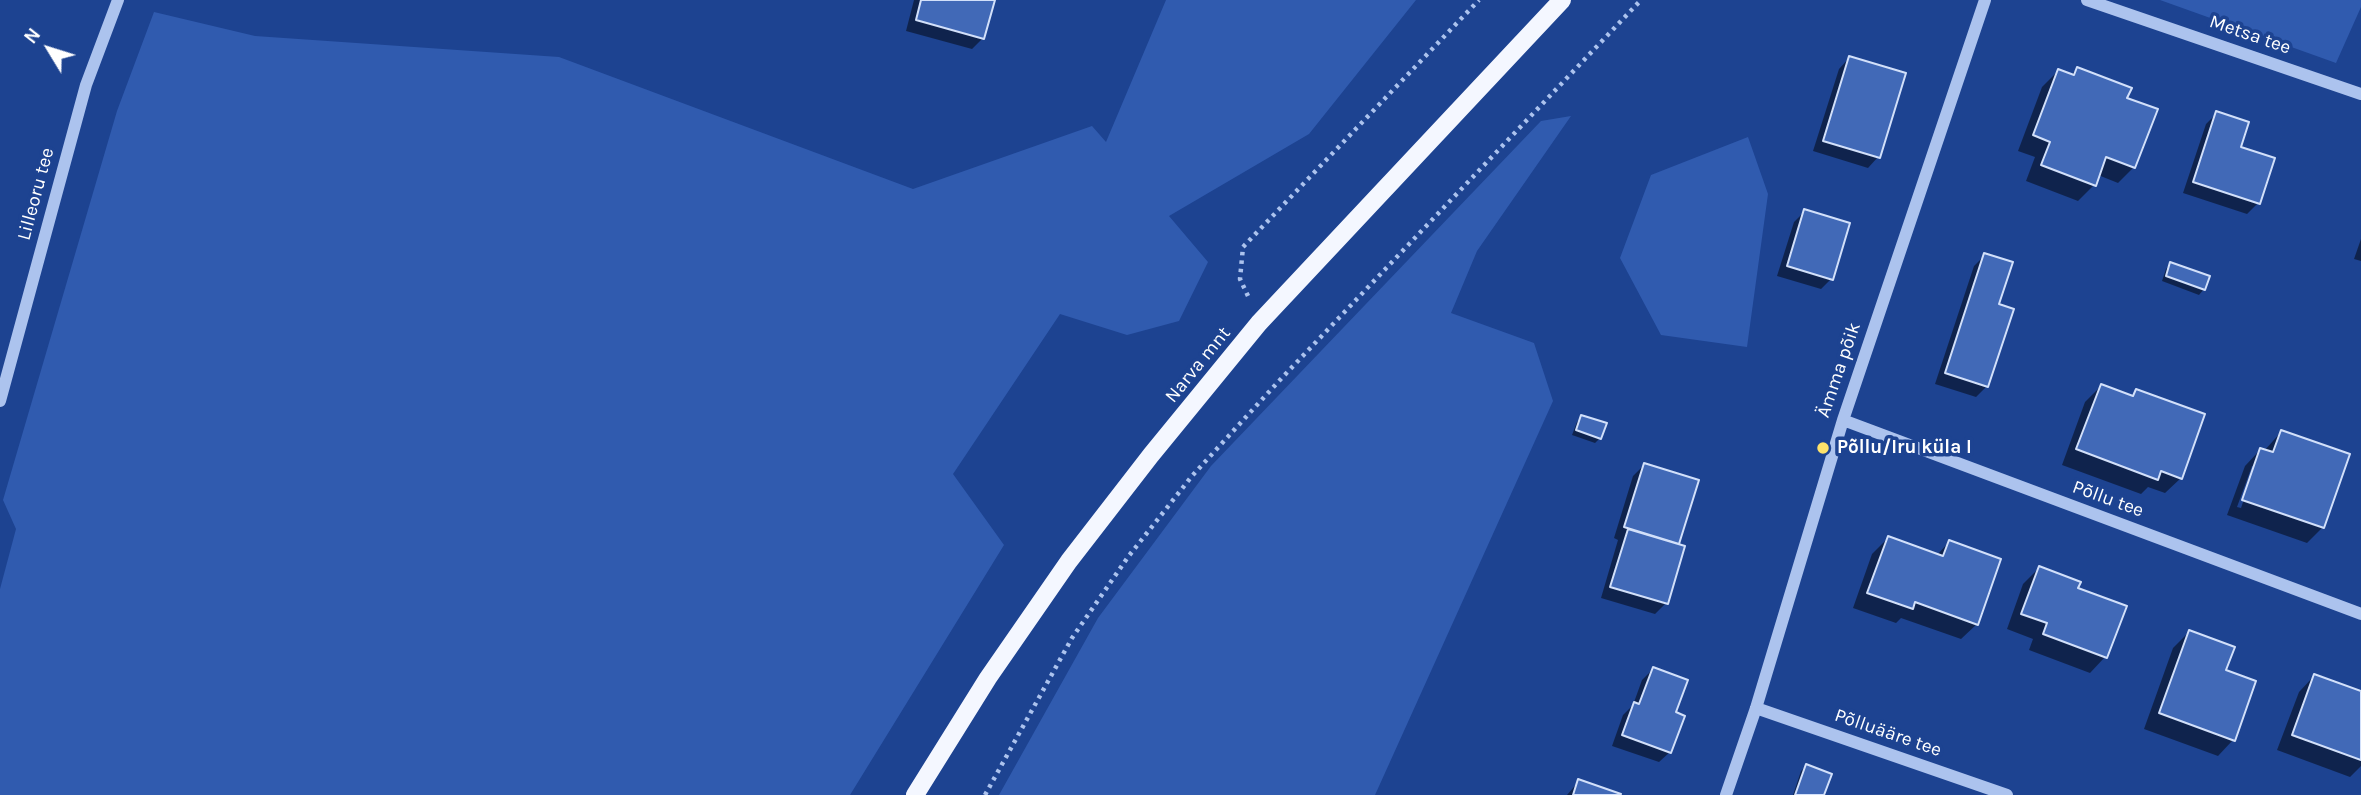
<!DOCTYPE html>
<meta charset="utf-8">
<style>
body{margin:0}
#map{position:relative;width:2361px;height:795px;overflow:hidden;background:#1d4391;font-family:Karla,sans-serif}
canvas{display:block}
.north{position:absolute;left:14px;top:14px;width:70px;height:70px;-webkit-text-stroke:5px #1d4391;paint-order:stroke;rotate:308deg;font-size:19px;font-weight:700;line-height:28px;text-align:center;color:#fff}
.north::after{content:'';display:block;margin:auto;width:24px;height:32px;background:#fff;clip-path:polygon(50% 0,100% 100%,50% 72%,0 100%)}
</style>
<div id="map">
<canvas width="2361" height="795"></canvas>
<div class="north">N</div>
</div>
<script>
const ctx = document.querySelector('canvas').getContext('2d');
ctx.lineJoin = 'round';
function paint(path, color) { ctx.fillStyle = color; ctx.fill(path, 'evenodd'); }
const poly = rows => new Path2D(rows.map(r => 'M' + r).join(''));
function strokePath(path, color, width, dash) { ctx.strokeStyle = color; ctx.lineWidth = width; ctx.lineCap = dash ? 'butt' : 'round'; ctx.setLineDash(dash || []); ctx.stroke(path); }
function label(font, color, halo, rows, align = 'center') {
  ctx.font = font + ' Karla,sans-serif'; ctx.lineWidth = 7; ctx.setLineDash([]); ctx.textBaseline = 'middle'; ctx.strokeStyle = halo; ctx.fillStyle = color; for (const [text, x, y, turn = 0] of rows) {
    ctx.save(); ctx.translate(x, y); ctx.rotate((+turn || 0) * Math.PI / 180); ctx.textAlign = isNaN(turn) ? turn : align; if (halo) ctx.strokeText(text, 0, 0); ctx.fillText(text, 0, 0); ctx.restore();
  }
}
const green = poly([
 [1166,0,1416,0,1309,134,1169,216,1208,262,1179,321,1127,335,1060,314,953,474,1004,545,850,795,0,795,0,589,16,529,3,500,117,111,154,12,255,36,559,57,913,189,1092,126,1106,142],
 [2160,0,2361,0,2361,7,2336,63],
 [1571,116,1477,251,1451,313,1534,343,1553,401,1375,795,999,795,1098,618,1211,466,1541,121],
 [1748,137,1768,194,1747,347,1661,335,1620,258,1651,175]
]);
const shadow = poly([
 [914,0,993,0,983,38,972,49,906,31],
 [1849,58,1878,157,1868,168,1813,151,1839,69],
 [2077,69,2125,99,2134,167,2118,183,2098,175,2094,185,2078,201,2026,181,2035,157,2018,151,2042,87,2058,71,2070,76],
 [2217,113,2239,148,2273,159,2258,203,2247,214,2183,193,2206,124],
 [1805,211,1831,279,1821,289,1777,276,1794,222],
 [2361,239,2361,261,2354,259],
 [1985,255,1987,386,1976,397,1935,384,1974,266],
 [2171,264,2204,289,2199,295,2162,281,2166,269],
 [2101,386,2130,397,2136,391,2181,478,2165,493,2148,487,2141,494,2062,465,2085,402],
 [1582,417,1600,438,1595,443,1572,435,1577,422],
 [2281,432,2323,527,2307,543,2227,515,2245,466,2260,450,2264,451],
 [2252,466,2255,466,2241,508,2237,507],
 [1644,465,1697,481,1677,546,1666,603,1655,614,1601,598,1618,540,1614,538,1633,476],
 [1888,538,1937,555,1949,542,1977,624,1961,639,1901,618,1896,623,1853,608,1872,554],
 [2039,568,2076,589,2105,657,2090,673,2029,650,2033,639,2007,629,2023,584],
 [2189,632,2233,740,2218,756,2144,729,2173,648],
 [1653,669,1674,713,1670,752,1659,762,1612,746,1623,715,1633,705,1642,680],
 [2314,676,2361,693,2361,766,2350,777,2277,750,2299,692],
 [1806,766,1822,795,1793,795,1801,771],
 [1579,781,1617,795,1567,795]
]);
const building = poly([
 [921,0,995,0,984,39,916,20,921,0],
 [1849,56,1906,73,1880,158,1823,141,1849,56],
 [2077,67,2132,88,2127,98,2158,109,2135,168,2106,157,2096,186,2041,165,2050,142,2033,135,2058,69,2074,75,2077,67],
 [2216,111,2249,122,2241,147,2275,158,2260,204,2193,182,2216,111],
 [1804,209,1850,223,1833,280,1787,266,1804,209],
 [1984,253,2013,262,1999,304,2014,309,1988,387,1945,373,1984,253],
 [2170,262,2210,276,2205,290,2166,276,2170,262],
 [2101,384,2133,396,2136,389,2205,414,2182,479,2161,471,2158,480,2076,449,2101,384],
 [1581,415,1607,423,1601,439,1576,430,1581,415],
 [2281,430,2350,454,2324,528,2242,500,2260,448,2273,452,2281,430],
 [1644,463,1699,480,1679,544,1624,527,1644,463],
 [1628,529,1685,546,1668,604,1610,587,1628,529],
 [1888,536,1943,556,1949,540,2001,559,1978,625,1915,602,1913,609,1867,593,1888,536],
 [2039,566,2081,582,2078,588,2127,606,2107,658,2043,634,2047,623,2021,614,2039,566],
 [2189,630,2235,647,2226,670,2256,681,2235,741,2159,713,2189,630],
 [1653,667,1688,680,1676,712,1685,716,1671,753,1622,735,1634,702,1639,704,1653,667],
 [2314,674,2361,691,2361,760,2292,735,2314,674],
 [1806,764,1832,774,1824,795,1795,795,1806,764],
 [1578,779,1621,794,1620,795,1573,795,1578,779]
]);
const path = poly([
 [1248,296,1240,279,1243,247,1479,0],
 [985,795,1072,638,1128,557,1192,476,1278,382,1641,0]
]);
const minor = poly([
 [2087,0,2361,94],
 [0,401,86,85,118,0],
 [1843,420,2361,614],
 [1756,708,2007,795],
 [1726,795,1756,708,1843,420,1985,0]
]);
const major = poly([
 [915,795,988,678,1069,561,1151,455,1259,323,1562,0]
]);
const markers = [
 [1823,448,7,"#fee36b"]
];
const streetNames = [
 ["Metsa tee",2250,35,19],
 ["Lilleoru tee",36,194,-75],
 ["Narva mnt",1198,365,-51],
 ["Ämma põik",1839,370,-71],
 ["Põllu tee",2108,499,20],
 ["Põlluääre tee",1888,733,19]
];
const poiNames = [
 ["Põllu/Iru küla I",1837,448]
];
paint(green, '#305baf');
paint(shadow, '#0007');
paint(building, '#4169b7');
strokePath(building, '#d2e0fa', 2);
strokePath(path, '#acc3ee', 4.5, [3.5, 5]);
strokePath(minor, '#acc3ee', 12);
strokePath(major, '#f4f7ff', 18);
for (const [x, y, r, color] of markers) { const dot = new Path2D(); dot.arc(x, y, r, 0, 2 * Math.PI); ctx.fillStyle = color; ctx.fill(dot); strokePath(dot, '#1d4391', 2.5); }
label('19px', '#fff', '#1d4391', streetNames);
label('bold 19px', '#fff', '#1d4391', poiNames, 'left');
</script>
